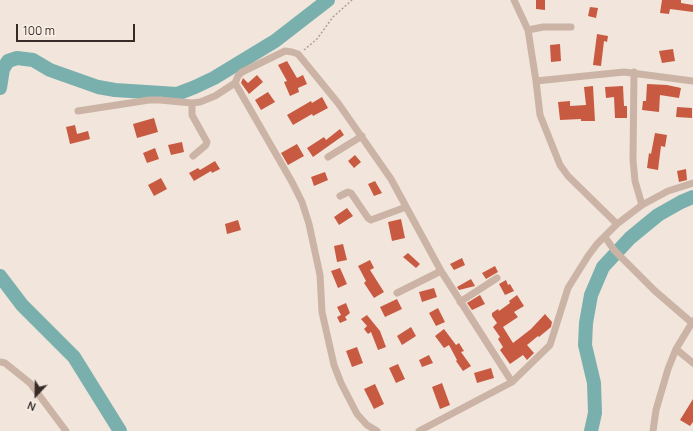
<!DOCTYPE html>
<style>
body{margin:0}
#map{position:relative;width:693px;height:431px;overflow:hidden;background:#f2e5db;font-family:Manrope,sans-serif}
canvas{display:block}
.north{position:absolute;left:16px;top:375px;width:40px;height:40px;-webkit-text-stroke:3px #faf0e7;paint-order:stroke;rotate:202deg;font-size:11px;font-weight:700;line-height:16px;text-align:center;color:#372b27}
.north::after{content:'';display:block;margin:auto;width:14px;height:18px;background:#372b27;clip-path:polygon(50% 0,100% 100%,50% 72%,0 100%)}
.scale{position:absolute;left:16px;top:24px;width:119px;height:18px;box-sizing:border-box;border:2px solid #372b27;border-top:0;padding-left:5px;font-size:12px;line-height:14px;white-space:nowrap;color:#372b27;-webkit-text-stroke:3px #faf0e7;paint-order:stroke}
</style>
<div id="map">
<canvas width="693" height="431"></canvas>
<div class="north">N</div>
<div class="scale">100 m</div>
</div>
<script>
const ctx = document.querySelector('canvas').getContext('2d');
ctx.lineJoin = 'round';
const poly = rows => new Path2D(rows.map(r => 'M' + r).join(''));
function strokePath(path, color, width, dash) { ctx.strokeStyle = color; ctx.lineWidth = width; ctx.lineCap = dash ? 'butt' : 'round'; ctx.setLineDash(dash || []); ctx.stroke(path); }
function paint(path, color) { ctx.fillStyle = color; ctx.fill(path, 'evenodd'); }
const river = poly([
 [0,88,3,69,8,61,17,58,33,60,50,70,98,87,115,90,177,94,195,87,214,78,275,41,328,0],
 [0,276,22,305,74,357,120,431],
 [591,431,595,413,594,383,585,345,586,323,591,295,603,267,630,238,658,215,681,202,693,197]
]);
const building = poly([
 [536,0,545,0,545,10,536,9],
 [662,0,681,0,681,3,693,5,693,12,670,9,669,14,660,13],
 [590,7,598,8,596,18,588,16],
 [597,34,608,36,607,42,604,41,601,66,593,65],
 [560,44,561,61,551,62,550,45],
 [673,49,675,61,662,63,659,51],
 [287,61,297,78,303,75,307,84,298,88,299,92,290,96,284,82,287,81,278,65],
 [257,75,263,82,249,94,241,83,243,78,248,83],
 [647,84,667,85,681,88,679,98,660,95,659,112,642,110,643,101,646,101],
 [593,86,595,121,581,121,581,119,560,120,558,102,570,101,570,106,586,105,584,87],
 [623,86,624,106,627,106,627,118,615,118,614,97,606,98,605,87],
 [268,92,275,102,261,110,255,100],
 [322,97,328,108,313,116,312,114,293,125,287,115,311,101,312,103],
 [677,107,692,108,692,118,676,117],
 [154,118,158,132,137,138,133,124],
 [75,125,77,134,88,131,90,139,70,144,66,127],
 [340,129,344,135,313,157,307,148,324,137,326,140],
 [655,133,667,135,665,147,661,146,658,170,647,168,649,153,651,154],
 [182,142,184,152,171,155,168,145],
 [297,144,304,156,288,165,281,153],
 [155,148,159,159,147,163,143,153],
 [355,155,361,162,354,168,348,161],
 [215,161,220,169,212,173,211,171,194,181,189,173,198,168,200,170],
 [686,169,687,180,679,182,677,171],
 [325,172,328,180,314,186,311,177],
 [161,178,167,189,154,196,148,185],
 [375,181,382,193,374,196,368,184],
 [347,208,353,216,339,225,334,217],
 [401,219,405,238,392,241,388,222],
 [238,220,241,230,227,234,225,224],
 [343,244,347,260,337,262,334,246],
 [408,253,420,264,416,268,403,257],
 [462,258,465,265,454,270,450,264],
 [370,260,374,268,370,270,384,292,374,298,364,283,366,281,358,266],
 [495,266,498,272,486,279,482,273],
 [340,268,347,284,338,288,331,271],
 [471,279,475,286,459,290,457,287],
 [506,280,508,285,510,284,514,291,505,295,499,284],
 [434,288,437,297,422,302,419,292],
 [480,295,485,304,472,310,467,303],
 [517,295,524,306,514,312,518,317,503,327,513,343,531,329,545,314,552,322,551,327,539,337,538,336,527,345,534,353,527,360,523,355,510,364,500,350,503,347,498,339,500,337,493,327,497,323,492,316,492,313,498,309,499,311,510,303,509,301],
 [397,299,402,309,385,317,380,307],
 [346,303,350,313,345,317,347,320,340,323,337,317,341,315,337,307],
 [438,308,445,322,436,326,429,313],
 [367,315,380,331,386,347,378,350,371,332,368,334,364,329,367,326,361,319],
 [411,327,416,336,402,345,397,336],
 [444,329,456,345,459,343,464,351,461,352,471,366,463,371,456,361,457,360,449,345,444,348,435,336],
 [357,347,363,363,352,367,346,351],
 [429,355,433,363,422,367,419,360],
 [398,364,405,379,396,383,389,368],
 [491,368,494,378,477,383,474,373],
 [442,383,450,405,440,409,432,387],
 [375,384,384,404,374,409,364,389],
 [693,399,693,422,690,426,680,420]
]);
const path = poly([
 [304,50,317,39,333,17,352,0]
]);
const street = poly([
 [514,0,528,30,536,81,540,115,560,165,568,176,617,224],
 [528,30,543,27,571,27],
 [634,72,633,160,635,181,642,205],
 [536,81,624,72,693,81],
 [235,83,292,182,302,202,309,224,320,275,322,312,334,365,341,383,357,414,367,425,377,431],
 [192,103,192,115,207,142,206,145,193,156],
 [78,111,149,100,160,100,192,103,200,102,215,96,235,83,238,76,242,72,285,51,292,52,298,54,338,103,391,179,441,271,512,382],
 [328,157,362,136],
 [340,196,348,192,351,193,368,218,371,220,406,207],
 [605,237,614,250,655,291,691,322],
 [397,293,441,271],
 [460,302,497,278],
 [676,349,693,363],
 [0,362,5,363,30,383,66,431],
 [419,431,512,382,550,345,568,288,588,256,597,244,617,224,642,205,668,191,693,183],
 [653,431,656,410,668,369,676,349,693,321]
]);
strokePath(river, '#79b0ae', 14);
paint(building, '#c85a42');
strokePath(path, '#b69e90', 1.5, [2, 2]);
strokePath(street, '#cbb4a6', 7);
</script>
